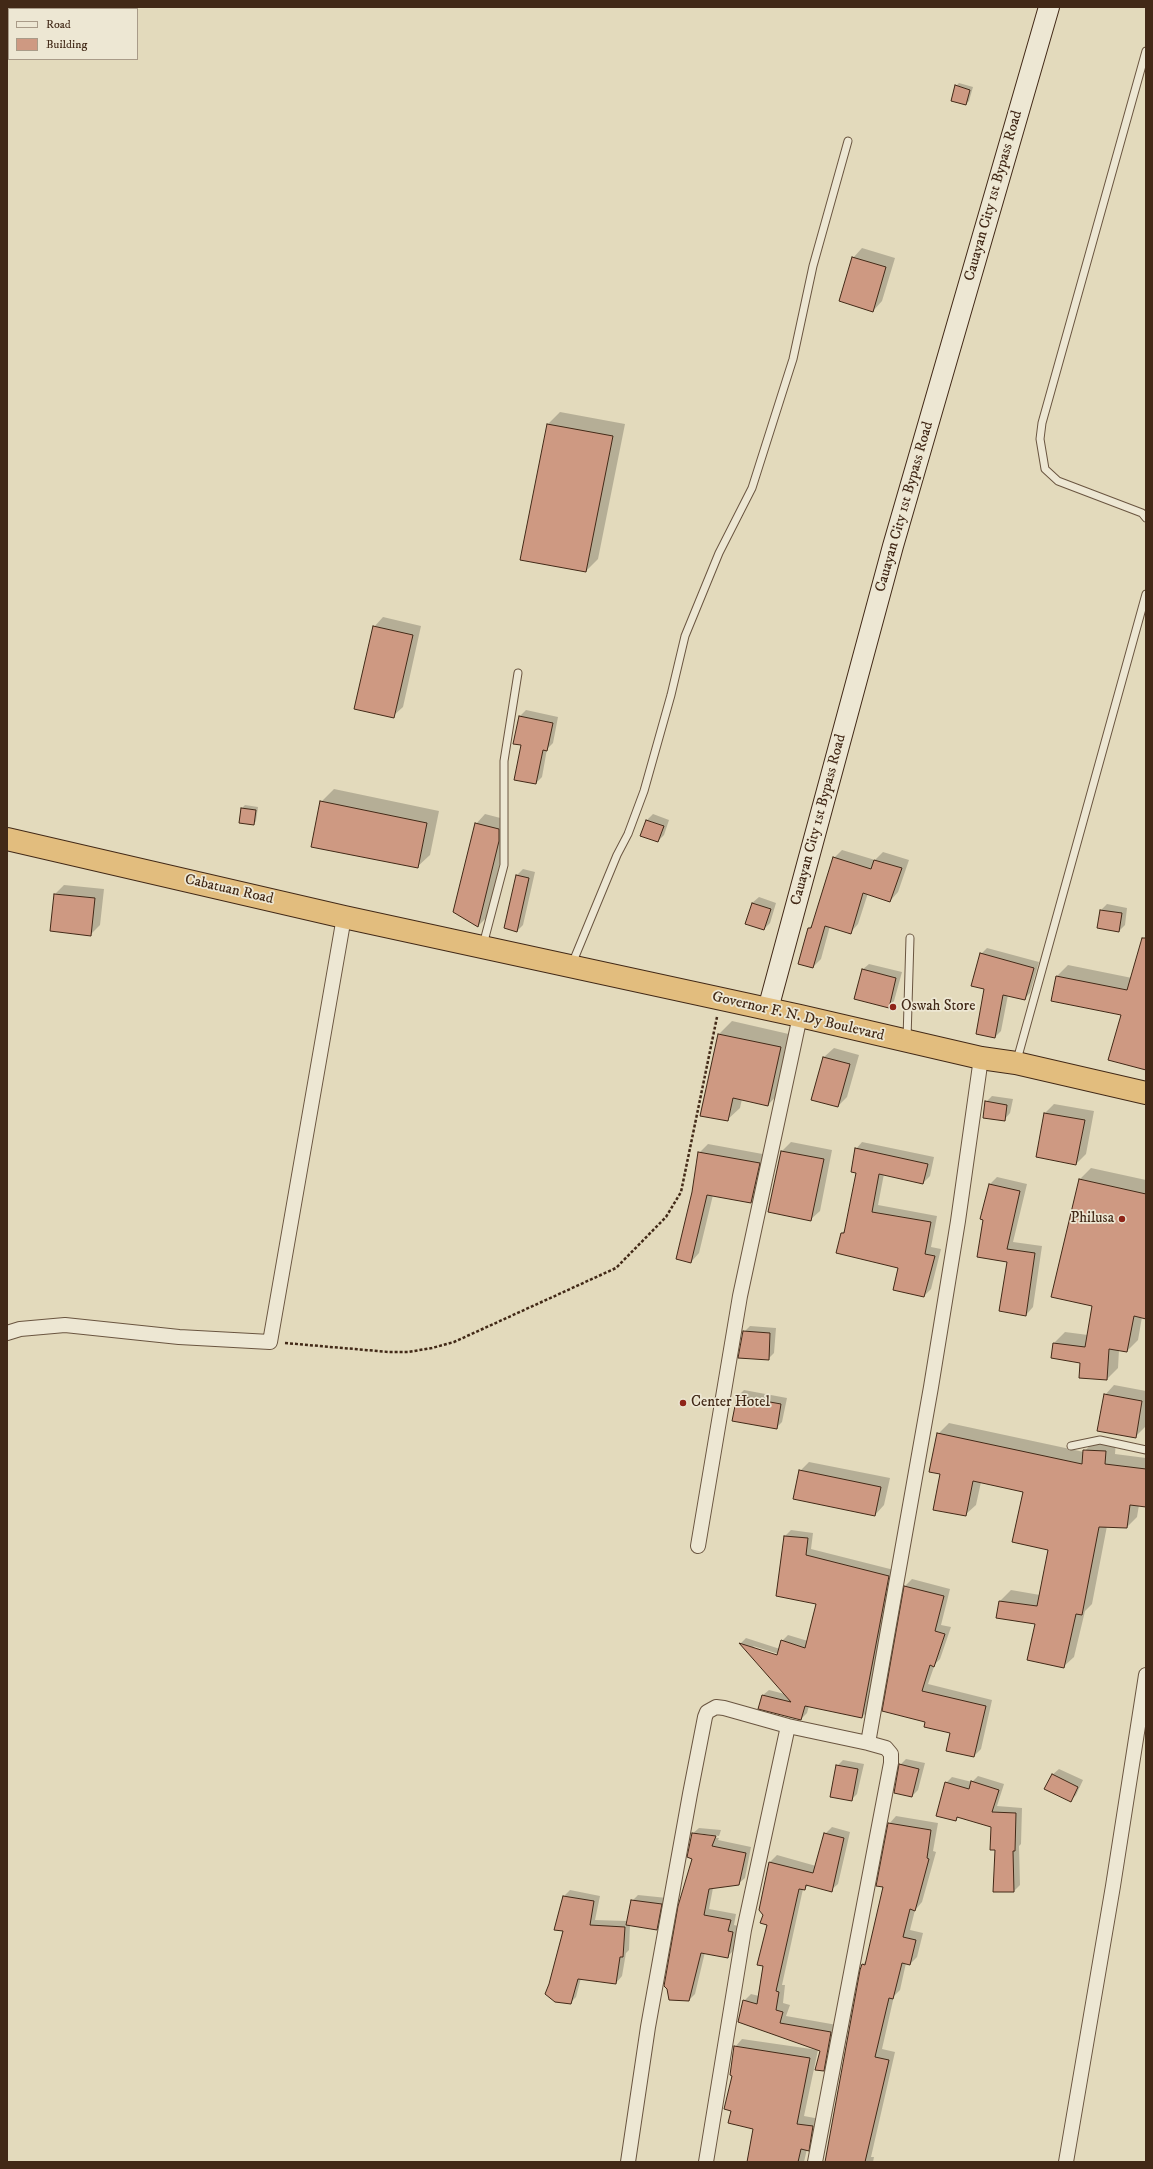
<!DOCTYPE html>
<style>
body{margin:0}
#map{position:relative;width:1153px;height:2169px;overflow:hidden;background:#e3dabc;font-family:"IM FELL DW Pica",serif}
canvas{display:block}
.frame{position:absolute;inset:0;border:8px solid #422917;pointer-events:none}
.legend{position:absolute;left:8px;top:8px;width:130px;height:52px;box-sizing:border-box;background:#ede7d3;border:1px solid #a99b88;margin:0;padding:5px 7px;list-style:none;font-size:12px;color:#422917}
.legend li{display:flex;align-items:center;gap:8px;height:20px}
.legend b{width:20px;border:1px solid #a99b88}
</style>
<div id="map">
<canvas width="1153" height="2169"></canvas>
<div class="frame"></div>
<ul class="legend">
<li><b style="height:5px;background:#ede7d3"></b>Road</li>
<li><b style="height:11px;background:#ce9982"></b>Building</li>
</ul>
</div>
<script>
const ctx = document.querySelector('canvas').getContext('2d');
ctx.lineJoin = 'round';
function paint(path, color) { ctx.fillStyle = color; ctx.fill(path, 'evenodd'); }
const poly = rows => new Path2D(rows.map(r => 'M' + r).join(''));
function strokePath(path, color, width, dash) { ctx.strokeStyle = color; ctx.lineWidth = width; ctx.lineCap = dash ? 'butt' : 'round'; ctx.setLineDash(dash || []); ctx.stroke(path); }
function label(font, color, halo, rows, align = 'center') {
  ctx.font = font + ' "IM FELL DW Pica",serif'; ctx.lineWidth = 3.5; ctx.setLineDash([]); ctx.textBaseline = 'middle'; ctx.strokeStyle = halo; ctx.fillStyle = color; for (const [text, x, y, turn = 0] of rows) {
    ctx.save(); ctx.translate(x, y); ctx.rotate((+turn || 0) * Math.PI / 180); ctx.textAlign = isNaN(turn) ? turn : align; if (halo) ctx.strokeText(text, 0, 0); ctx.fillText(text, 0, 0); ctx.restore();
  }
}
const shadow = poly([
 [959,83,973,87,969,101,966,104,956,86],
 [862,248,895,258,882,301,873,311,853,258],
 [560,412,625,424,598,559,586,571,548,424],
 [383,617,421,626,403,707,393,716,374,627],
 [526,710,558,717,553,743,547,749,542,777,536,783,522,744,520,716],
 [334,789,439,811,430,855,417,867,321,802],
 [245,805,258,807,256,821,254,824,242,808],
 [485,814,508,820,508,830,487,917,478,926,476,824],
 [653,814,669,820,664,835,658,841,647,820],
 [842,850,875,860,883,852,909,860,898,892,890,901,868,893,858,924,850,933,830,926,821,959,813,967,809,928,814,923,834,858],
 [523,869,535,872,523,925,517,931,517,875],
 [64,885,104,889,100,925,90,935,55,894],
 [759,897,776,903,770,923,764,929,752,903],
 [1107,904,1127,908,1125,925,1119,931,1101,910],
 [1146,942,1146,1069,1122,1014,1052,1000,1057,976,1068,965,1132,978],
 [987,948,1039,962,1030,993,1024,999,1008,995,1001,1031,995,1037,985,989,981,954],
 [869,964,902,972,894,1001,888,1007,862,970],
 [732,1021,793,1035,780,1092,768,1105,742,1099,740,1108,727,1120,701,1115,719,1034],
 [834,1048,859,1055,847,1097,838,1106,812,1099,824,1057],
 [992,1096,1013,1099,1010,1113,1004,1120,986,1102],
 [1054,1104,1094,1111,1086,1154,1076,1164,1037,1156,1045,1113],
 [791,1142,832,1150,820,1211,810,1220,769,1211,782,1151],
 [862,1142,934,1157,930,1176,923,1183,884,1174,878,1205,937,1216,931,1247,941,1249,931,1289,924,1296,899,1267,842,1233,846,1229,857,1172,856,1149],
 [708,1144,768,1155,759,1193,751,1202,713,1195,699,1253,691,1262,693,1193,699,1153],
 [1091,1168,1146,1180,1146,1318,1142,1317,1138,1340,1127,1351,1119,1350,1118,1368,1107,1379,1081,1362,1052,1358,1054,1343,1065,1332,1088,1335,1093,1306,1052,1296,1080,1179],
 [997,1177,1027,1184,1013,1242,1042,1246,1033,1307,1026,1315,1008,1261,982,1219,990,1184],
 [750,1326,776,1328,774,1353,768,1359,744,1332],
 [1114,1385,1146,1391,1145,1427,1135,1437,1105,1395],
 [744,1390,787,1398,782,1422,776,1428,738,1396],
 [949,1423,1084,1452,1095,1440,1116,1441,1115,1454,1146,1458,1146,1506,1139,1505,1137,1517,1127,1527,1107,1526,1092,1604,1085,1611,1074,1657,1063,1667,1036,1623,998,1617,1000,1601,1011,1590,1040,1595,1049,1550,1024,1491,981,1482,976,1505,965,1515,941,1473,938,1434],
 [809,1462,890,1478,884,1505,875,1515,800,1471],
 [791,1530,813,1533,811,1549,894,1570,868,1711,862,1717,809,1706,807,1713,801,1719,763,1695,769,1690,785,1694,741,1643,746,1638,780,1649,782,1641,788,1635,808,1641,818,1603,777,1596,785,1536],
 [753,1646,782,1655,781,1657,756,1649],
 [912,1579,950,1589,941,1625,951,1627,940,1659,935,1664,928,1684,992,1700,981,1749,974,1756,951,1732,926,1722,883,1710,905,1586],
 [906,1759,925,1763,918,1790,912,1796,900,1765],
 [843,1760,864,1764,857,1794,851,1800,837,1766],
 [1059,1769,1083,1780,1076,1795,1070,1801,1052,1775],
 [978,1776,1004,1784,997,1806,1022,1808,1021,1844,1019,1846,1020,1885,1014,1891,997,1849,992,1826,959,1816,956,1820,946,1783,952,1777,972,1782],
 [896,1816,938,1823,933,1851,936,1852,922,1902,915,1910,910,1930,923,1933,917,1957,910,1964,906,1963,900,1990,894,1996,882,2049,895,2052,871,2157,874,2157,873,2162,827,2162,862,1965,867,1960,884,1886,889,1824],
 [832,1827,850,1832,838,1884,831,1890,809,1885,803,1889,782,1985,785,1985,783,2003,790,2005,786,2016,837,2025,830,2064,823,2070,821,2050,744,2001,751,1994,759,1996,768,1924,764,1915,770,1862,777,1855,816,1866,825,1834],
 [699,1828,721,1830,719,1836,696,1833,696,1835,719,1838,718,1840,751,1847,745,1878,738,1884,713,1888,709,1909,736,1914,734,1925,738,1926,734,1950,728,1956,705,1952,695,1994,689,2000,694,1858,692,1834],
 [570,1890,600,1896,595,1920,627,1921,632,1901,638,1895,667,1898,663,1923,656,1929,630,1924,629,1950,626,1953,622,1976,616,1983,581,1978,576,1997,570,2003,550,1984,564,1930,564,1896],
 [742,2039,818,2050,804,2116,820,2119,816,2142,807,2149,804,2162,756,2162,754,2129,732,2110,735,2047]
]);
const building = poly([
 [955,85,970,90,966,105,951,101,955,85],
 [852,257,886,267,873,312,839,301,852,257],
 [547,424,613,436,586,572,520,560,547,424],
 [373,626,413,635,394,718,354,709,373,626],
 [519,716,553,723,547,751,543,750,536,784,514,780,521,745,513,744,519,716],
 [320,801,427,823,418,868,311,847,320,801],
 [241,808,256,810,254,825,239,823,241,808],
 [646,820,664,826,658,842,640,836,646,820],
 [475,823,499,829,499,841,478,927,453,912,475,823],
 [833,857,871,869,874,860,902,868,890,902,863,893,851,934,825,926,813,968,798,964,808,928,811,928,833,857],
 [516,875,529,878,517,932,504,928,516,875],
 [54,894,95,898,91,936,50,931,54,894],
 [752,903,771,909,764,930,745,924,752,903],
 [1100,910,1122,913,1119,932,1097,928,1100,910],
 [1142,938,1146,938,1146,1070,1108,1060,1121,1015,1051,1001,1056,976,1127,990,1142,938],
 [980,953,1034,968,1025,1000,1003,995,995,1038,976,1034,984,989,971,986,980,953],
 [862,969,896,978,889,1008,854,999,862,969],
 [718,1034,781,1047,768,1106,733,1098,728,1121,700,1116,718,1034],
 [823,1057,850,1064,838,1107,811,1100,823,1057],
 [985,1101,1007,1105,1005,1121,983,1118,985,1101],
 [1044,1113,1085,1120,1076,1165,1036,1157,1044,1113],
 [855,1148,928,1164,923,1184,879,1174,872,1212,931,1222,925,1254,935,1256,924,1297,893,1290,898,1268,836,1253,841,1233,844,1233,856,1173,851,1172,855,1148],
 [781,1151,824,1159,811,1221,768,1212,781,1151],
 [698,1152,760,1163,751,1203,707,1195,691,1263,676,1259,692,1192,698,1152],
 [1079,1179,1146,1194,1146,1319,1134,1316,1127,1352,1109,1349,1107,1380,1079,1378,1080,1363,1051,1358,1053,1343,1085,1347,1092,1306,1051,1297,1079,1179],
 [989,1184,1020,1191,1007,1249,1035,1253,1026,1316,999,1311,1007,1262,977,1257,983,1220,980,1219,989,1184],
 [743,1331,770,1333,769,1360,738,1358,743,1331],
 [1104,1394,1142,1401,1136,1438,1097,1431,1104,1394],
 [737,1396,781,1404,777,1429,732,1421,737,1396],
 [937,1433,1082,1464,1083,1450,1106,1451,1105,1464,1146,1469,1146,1507,1130,1505,1127,1528,1099,1527,1082,1615,1076,1614,1064,1668,1027,1660,1035,1624,996,1618,999,1601,1037,1606,1048,1550,1012,1542,1023,1492,973,1481,966,1516,933,1510,940,1474,929,1472,937,1433],
 [799,1470,881,1487,875,1516,793,1499,799,1470],
 [784,1536,808,1538,806,1555,889,1576,862,1718,805,1706,801,1720,758,1709,762,1695,791,1702,739,1643,777,1655,781,1640,805,1648,816,1604,776,1596,784,1536],
 [904,1586,944,1596,935,1631,945,1634,934,1667,930,1665,922,1691,986,1706,974,1757,946,1751,950,1733,924,1727,925,1722,882,1711,904,1586],
 [899,1764,919,1769,912,1797,894,1793,899,1764],
 [836,1765,858,1769,852,1801,830,1797,836,1765],
 [1052,1774,1078,1787,1071,1802,1044,1789,1052,1774],
 [971,1781,999,1790,992,1812,1016,1813,1015,1851,1013,1851,1014,1892,993,1892,995,1850,990,1850,991,1827,957,1817,956,1821,936,1816,945,1782,969,1789,971,1781],
 [888,1823,931,1830,927,1858,929,1859,915,1911,910,1909,903,1937,916,1940,910,1965,902,1963,893,1999,889,1998,875,2057,889,2060,865,2162,825,2162,860,1970,862,1964,865,1965,883,1887,876,1886,888,1823],
 [692,1833,716,1836,712,1846,746,1853,739,1885,709,1889,704,1915,731,1920,728,1931,733,1932,728,1958,701,1953,689,2001,669,2000,667,1989,664,1986,678,1906,692,1859,687,1857,692,1833],
 [824,1833,844,1838,832,1892,806,1885,805,1890,799,1889,776,1991,779,1992,776,2010,783,2012,780,2023,831,2032,824,2071,815,2070,820,2051,738,2022,743,2000,757,2004,763,1966,757,1965,767,1925,760,1923,763,1915,759,1910,769,1862,813,1873,824,1833],
 [563,1896,594,1901,590,1925,625,1927,623,1957,620,1957,616,1984,578,1979,571,2004,555,2002,545,1994,549,1984,563,1931,554,1930,563,1896],
 [631,1900,662,1904,657,1930,626,1925,631,1900],
 [734,2046,810,2058,797,2124,813,2126,809,2151,801,2149,798,2162,747,2162,753,2129,728,2123,731,2111,724,2109,732,2076,730,2075,734,2046]
]);
const path = poly([
 [285,1343,389,1352,408,1352,432,1348,454,1342,616,1268,666,1217,681,1192,717,1017]
]);
const lane = poly([
 [1146,51,1042,423,1040,439,1045,469,1058,481,1142,513,1146,518],
 [483,945,504,865,504,761,518,673],
 [572,964,617,855,628,834,644,791,671,695,685,636,719,553,752,488,793,359,813,266,848,141],
 [907,1039,910,938],
 [1017,1060,1146,594],
 [1071,1446,1100,1440,1146,1450]
]);
const street = poly([
 [7,1333,20,1329,65,1325,179,1337,270,1342,344,917],
 [698,1546,740,1296,800,1016],
 [868,1743,931,1387,958,1221,981,1058],
 [628,2162,648,2027,690,1794,705,1717,707,1712,716,1707,724,1708,788,1726,868,1743,886,1748,891,1754,891,1763,815,2162],
 [706,2162,744,1930,788,1726],
 [1066,2162,1113,1886,1146,1675]
]);
const secondary = poly([
 [768,1009,893,546,1049,7]
]);
const highway = poly([
 [7,839,344,917,800,1016,981,1058,1016,1063,1146,1093]
]);
const markers = [
 [893,1007,4,"#8f2418"],
 [1122,1219,4,"#8f2418"],
 [683,1403,4,"#8f2418"]
];
const streetNames = [
 ["Cauayan City 1st Bypass Road",994,196,-74],
 ["Cauayan City 1st Bypass Road",905,507,-74],
 ["Cauayan City 1st Bypass Road",819,820,-75],
 ["Cabatuan Road",229,890,13],
 ["Governor F. N. Dy Boulevard",798,1017,13]
];
const poiNames = [
 ["Oswah Store",901,1007],
 ["Philusa",1114,1219,"right"],
 ["Center Hotel",691,1403]
];
paint(shadow, '#0003');
paint(building, '#ce9982');
strokePath(building, '#422917', 1);
strokePath(lane, '#6a5540', 9);
strokePath(street, '#6a5540', 16);
strokePath(secondary, '#422917', 22);
strokePath(highway, '#422917', 24);
strokePath(path, '#422917', 2.5, [3, 2]);
strokePath(lane, '#ede7d3', 7);
strokePath(street, '#ede7d3', 14);
strokePath(secondary, '#ede7d3', 20);
strokePath(highway, '#e2bd7e', 22);
for (const [x, y, r, color] of markers) { const dot = new Path2D(); dot.arc(x, y, r, 0, 2 * Math.PI); ctx.fillStyle = color; ctx.fill(dot); strokePath(dot, '#ede7d3', 1.5); }
label('15px', '#422917', '#ede7d3', streetNames);
label('15px', '#422917', '#ede7d3', poiNames, 'left');
</script>
